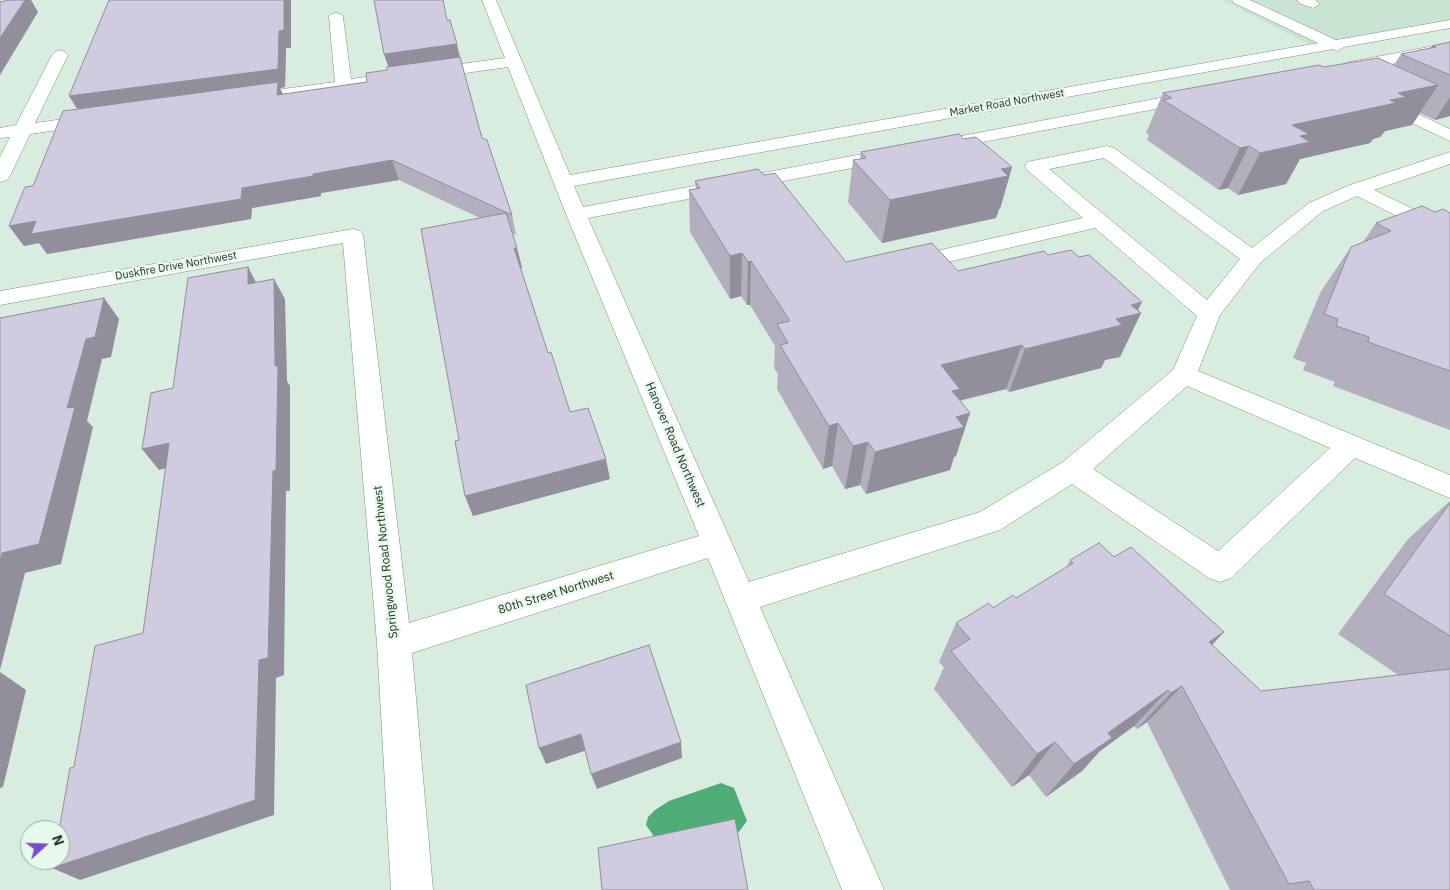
<!DOCTYPE html>
<style>
body{margin:0}
#map{position:relative;width:1450px;height:890px;overflow:hidden;background:#d8ecdf;font-family:"IBM Plex Sans",sans-serif}
canvas{display:block}
.north{position:absolute;left:20px;top:820px;width:50px;height:50px;box-sizing:border-box;background:#e6f9ec;border:1px solid #9ba99f;border-radius:50%;rotate:70deg;font-size:14px;font-weight:700;line-height:20px;text-align:center;color:#2a312c}
.north::after{content:'';display:block;margin:auto;width:18px;height:22px;background:#7b4cc4;clip-path:polygon(50% 0,100% 100%,50% 72%,0 100%)}
</style>
<div id="map">
<canvas width="1450" height="890"></canvas>
<div class="north">N</div>
</div>
<script>
const ctx = document.querySelector('canvas').getContext('2d');
ctx.lineJoin = 'round';
function paint(path, color) { ctx.fillStyle = color; ctx.fill(path, 'evenodd'); }
const poly = rows => new Path2D(rows.map(r => 'M' + r).join(''));
function strokePath(path, color, width, dash) { ctx.strokeStyle = color; ctx.lineWidth = width; ctx.lineCap = dash ? 'butt' : 'round'; ctx.setLineDash(dash || []); ctx.stroke(path); }
function label(font, color, halo, rows, align = 'center') {
  ctx.font = font + ' "IBM Plex Sans",sans-serif'; ctx.lineWidth = 4.5; ctx.setLineDash([]); ctx.textBaseline = 'middle'; ctx.strokeStyle = halo; ctx.fillStyle = color; for (const [text, x, y, turn = 0] of rows) {
    ctx.save(); ctx.translate(x, y); ctx.rotate((+turn || 0) * Math.PI / 180); ctx.textAlign = isNaN(turn) ? turn : align; if (halo) ctx.strokeText(text, 0, 0); ctx.fillText(text, 0, 0); ctx.restore();
  }
}
const built = poly([
 [1222,0,1450,0,1450,21,1311,45]
]);
const water = poly([
 [721,783,734,788,747,821,738,833,727,837,654,837,651,832,646,825,648,817,655,810,669,801]
]);
const minor = poly([
 [482,0,496,0,570,175,1318,43,1234,3,1232,0,1250,0,1336,40,1450,20,1450,28,1344,47,1337,51,1333,49,574,186,583,207,889,149,896,151,898,155,896,159,889,161,588,218,749,582,980,512,1063,462,1173,370,1197,316,1095,228,913,270,905,268,902,263,905,258,1083,218,1027,170,1025,166,1027,162,1107,146,1114,148,1252,248,1309,203,1350,185,1450,152,1450,164,1374,190,1450,227,1450,241,1443,239,1357,196,1323,211,1260,263,1220,315,1198,371,1450,475,1450,498,1355,458,1231,578,1220,582,1209,578,1072,484,1000,530,760,607,884,890,842,890,708,558,412,653,433,890,391,890,377,643,343,243,0,305,0,291,353,229,360,231,363,235,409,623,699,536,566,214,508,67,245,104,239,103,237,99,239,95,245,94,335,82,329,17,331,14,336,13,341,14,343,17,351,79,505,58,482,0],
 [1104,158,1240,259,1207,300,1049,169,1104,158],
 [1187,386,1330,448,1218,551,1093,469,1187,386],
 [1297,0,1315,0,1320,4,1313,8,1299,3,1297,0],
 [1450,43,1450,53,1349,72,1343,70,1341,67,1343,64,1349,62,1450,43],
 [60,50,65,52,68,55,35,123,93,115,99,116,102,120,99,124,93,125,30,134,10,176,7,180,0,182,0,157,10,137,0,138,0,128,16,125,52,55,55,52,60,50],
 [1196,91,1202,92,1204,96,1202,100,941,150,935,149,932,145,935,141,941,140,1196,91],
 [1382,97,1450,129,1450,141,1376,106,1374,102,1376,98,1382,97]
]);
const wall = poly([
 [109,0,291,0,291,48,286,48,285,87,280,88,283,94,367,82,387,70,388,67,448,20,460,57,482,138,512,215,516,235,512,233,517,248,522,268,521,268,548,353,570,412,610,479,473,516,465,496,459,440,480,218,399,180,321,193,321,196,252,208,251,219,47,254,39,243,24,246,9,226,77,109],
 [1450,42,1450,116,1435,120,1420,113,1412,125,1385,131,1380,137,1373,139,1370,143,1300,159,1286,184,1238,195,1228,188,1219,190,1147,140,1149,135,1146,133,1163,93,1324,67,1394,65,1401,54,1430,48,1432,46],
 [964,139,1012,167,1000,209,999,209,996,218,882,243,848,202,853,160,860,159,861,152],
 [764,175,846,262,958,271,1048,255,1138,310,1141,313,1120,357,1105,360,1101,368,1009,392,1006,389,960,401,956,456,954,457,950,470,866,494,860,485,845,489,832,466,823,469,777,389,778,374,774,368,775,346,750,305,747,305,741,296,730,299,690,232,689,190,696,189,695,181],
 [1435,212,1450,213,1450,430,1333,386,1335,382,1303,370,1306,363,1293,358,1321,291,1351,247,1363,242,1376,223],
 [1450,501,1450,890,1230,890,1147,722,1137,729,1134,726,1100,751,1082,771,1046,797,1029,775,1012,787,934,689,944,667,939,662,956,623,1016,598,1066,568,1070,560,1114,557,1224,632,1212,645,1261,691,1398,675,1338,634,1408,539]
]);
const shadedWall = poly([
 [25,0,31,0,38,12,0,75,0,38],
 [284,0,291,0,291,48,286,48,285,87,280,88,285,100,81,115,69,96,279,31],
 [457,44,461,62,390,72,384,54],
 [1438,85,1412,125,1385,131,1380,137,1373,139,1370,143,1300,159,1286,184,1238,195,1260,153,1292,125,1398,93],
 [1450,97,1450,116,1435,120],
 [1249,146,1228,188,1219,190,1240,148],
 [392,160,399,180,321,193,321,196,252,208,251,219,47,254,39,243,24,246,9,226,242,188,313,174],
 [1012,167,1000,209,999,209,996,218,882,243,890,200,1001,169],
 [514,248,517,248,522,268,519,269],
 [742,253,741,296,730,299,730,256],
 [751,261,750,305,747,305,748,262],
 [248,267,259,288,248,284],
 [274,279,285,299,287,381,290,386,290,491,286,491,284,675,276,678,274,815,80,880,52,868,259,660,275,366],
 [104,298,119,319,111,357,102,359,87,421,93,427,61,564,25,573,0,670,0,562,2,553,67,408,86,339],
 [1142,302,1136,314,1141,313,1120,357,1105,360,1101,368,1009,392,1025,349,1116,319,1131,305],
 [1022,345,1006,389,957,401,956,417,970,413,956,456,954,457,950,470,866,494,875,452,941,365],
 [838,423,832,466,823,469,829,426],
 [868,442,860,485,845,489,853,446],
 [169,443,184,463,159,470,142,449],
 [606,459,610,479,473,516,465,496],
 [1224,632,1188,670,1209,642],
 [0,672,26,690,3,787,0,788],
 [1182,686,1147,722,1137,729,1171,693],
 [1168,690,1134,726,1100,751,1082,771,1046,797,1074,764,1108,733],
 [581,734,587,750,546,764,539,748],
 [681,742,682,758,597,789,591,774],
 [1055,742,1029,775,1012,787,1037,754]
]);
const building = poly([
 [9,0,25,0,0,38,0,2,9,0],
 [109,0,284,0,284,30,279,31,278,69,69,96,109,0],
 [374,0,443,0,447,20,450,20,457,44,384,54,374,0],
 [1450,42,1450,75,1401,54,1436,47,1432,46,1450,42],
 [460,57,482,138,487,140,512,215,392,160,313,174,313,176,242,188,241,199,31,234,36,221,9,226,25,187,33,186,63,111,278,82,277,95,367,82,366,73,387,70,387,67,460,57],
 [1378,58,1438,85,1398,93,1406,97,1390,100,1396,103,1292,125,1309,134,1300,136,1310,142,1260,153,1249,146,1240,148,1163,100,1172,98,1163,93,1319,65,1324,67,1378,58],
 [959,134,964,139,976,137,1012,167,1001,169,1008,176,890,200,853,160,866,158,861,152,959,134],
 [758,169,764,175,775,173,846,262,932,243,958,271,1044,251,1048,255,1071,250,1079,257,1089,255,1142,302,1131,305,1141,313,1116,319,1122,325,1025,349,1022,345,941,365,960,389,952,391,970,413,956,417,964,427,875,452,868,442,853,446,838,423,829,426,780,345,788,343,777,324,790,321,751,261,748,262,742,253,730,256,689,190,700,188,695,181,758,169],
 [1422,206,1435,212,1443,209,1450,213,1450,371,1368,342,1369,337,1336,326,1338,319,1324,314,1351,247,1391,231,1376,223,1422,206],
 [506,213,517,248,514,248,548,353,551,352,570,412,588,408,606,459,465,496,455,441,459,440,421,229,506,213],
 [248,267,248,284,274,279,275,366,278,366,276,470,273,471,268,658,259,660,255,800,52,868,54,860,60,860,60,830,59,830,70,768,74,767,95,646,143,633,169,443,142,449,151,393,173,388,188,278,248,267],
 [104,298,95,337,86,339,67,408,75,407,39,544,2,553,0,562,0,318,104,298],
 [1450,503,1450,636,1384,594,1450,503],
 [1099,543,1114,557,1131,547,1224,632,1209,642,1261,691,1450,669,1450,890,1314,890,1309,881,1289,884,1182,686,1171,693,1168,690,1108,733,1112,738,1074,764,1055,742,1037,754,951,651,970,639,956,623,989,603,993,608,1013,595,1016,598,1073,563,1070,560,1099,543],
 [649,645,681,742,591,774,581,734,539,748,526,685,649,645],
 [735,819,748,890,602,890,598,848,735,819]
]);
const farStreetnames = [
 ["Market Road Northwest",1007,103,-10],
 ["Duskfire Drive Northwest",176,266,-10]
];
const streetNames = [
 ["Hanover Road Northwest",675,445,67],
 ["Springwood Road Northwest",386,562,-96],
 ["80th Street Northwest",556,593,-17]
];
paint(built, '#c9e4d2');
paint(water, '#4ead76');
strokePath(minor, '#7f9084', 1);
paint(minor, '#fff');
paint(wall, '#b3afbf');
paint(shadedWall, '#928e9b');
paint(building, '#d0cbde');
strokePath(building, '#928e9b', 1);
label('11px', '#2a312c', '#e6f9ec', farStreetnames);
label('12px', '#2a312c', '#e6f9ec', streetNames);
</script>
